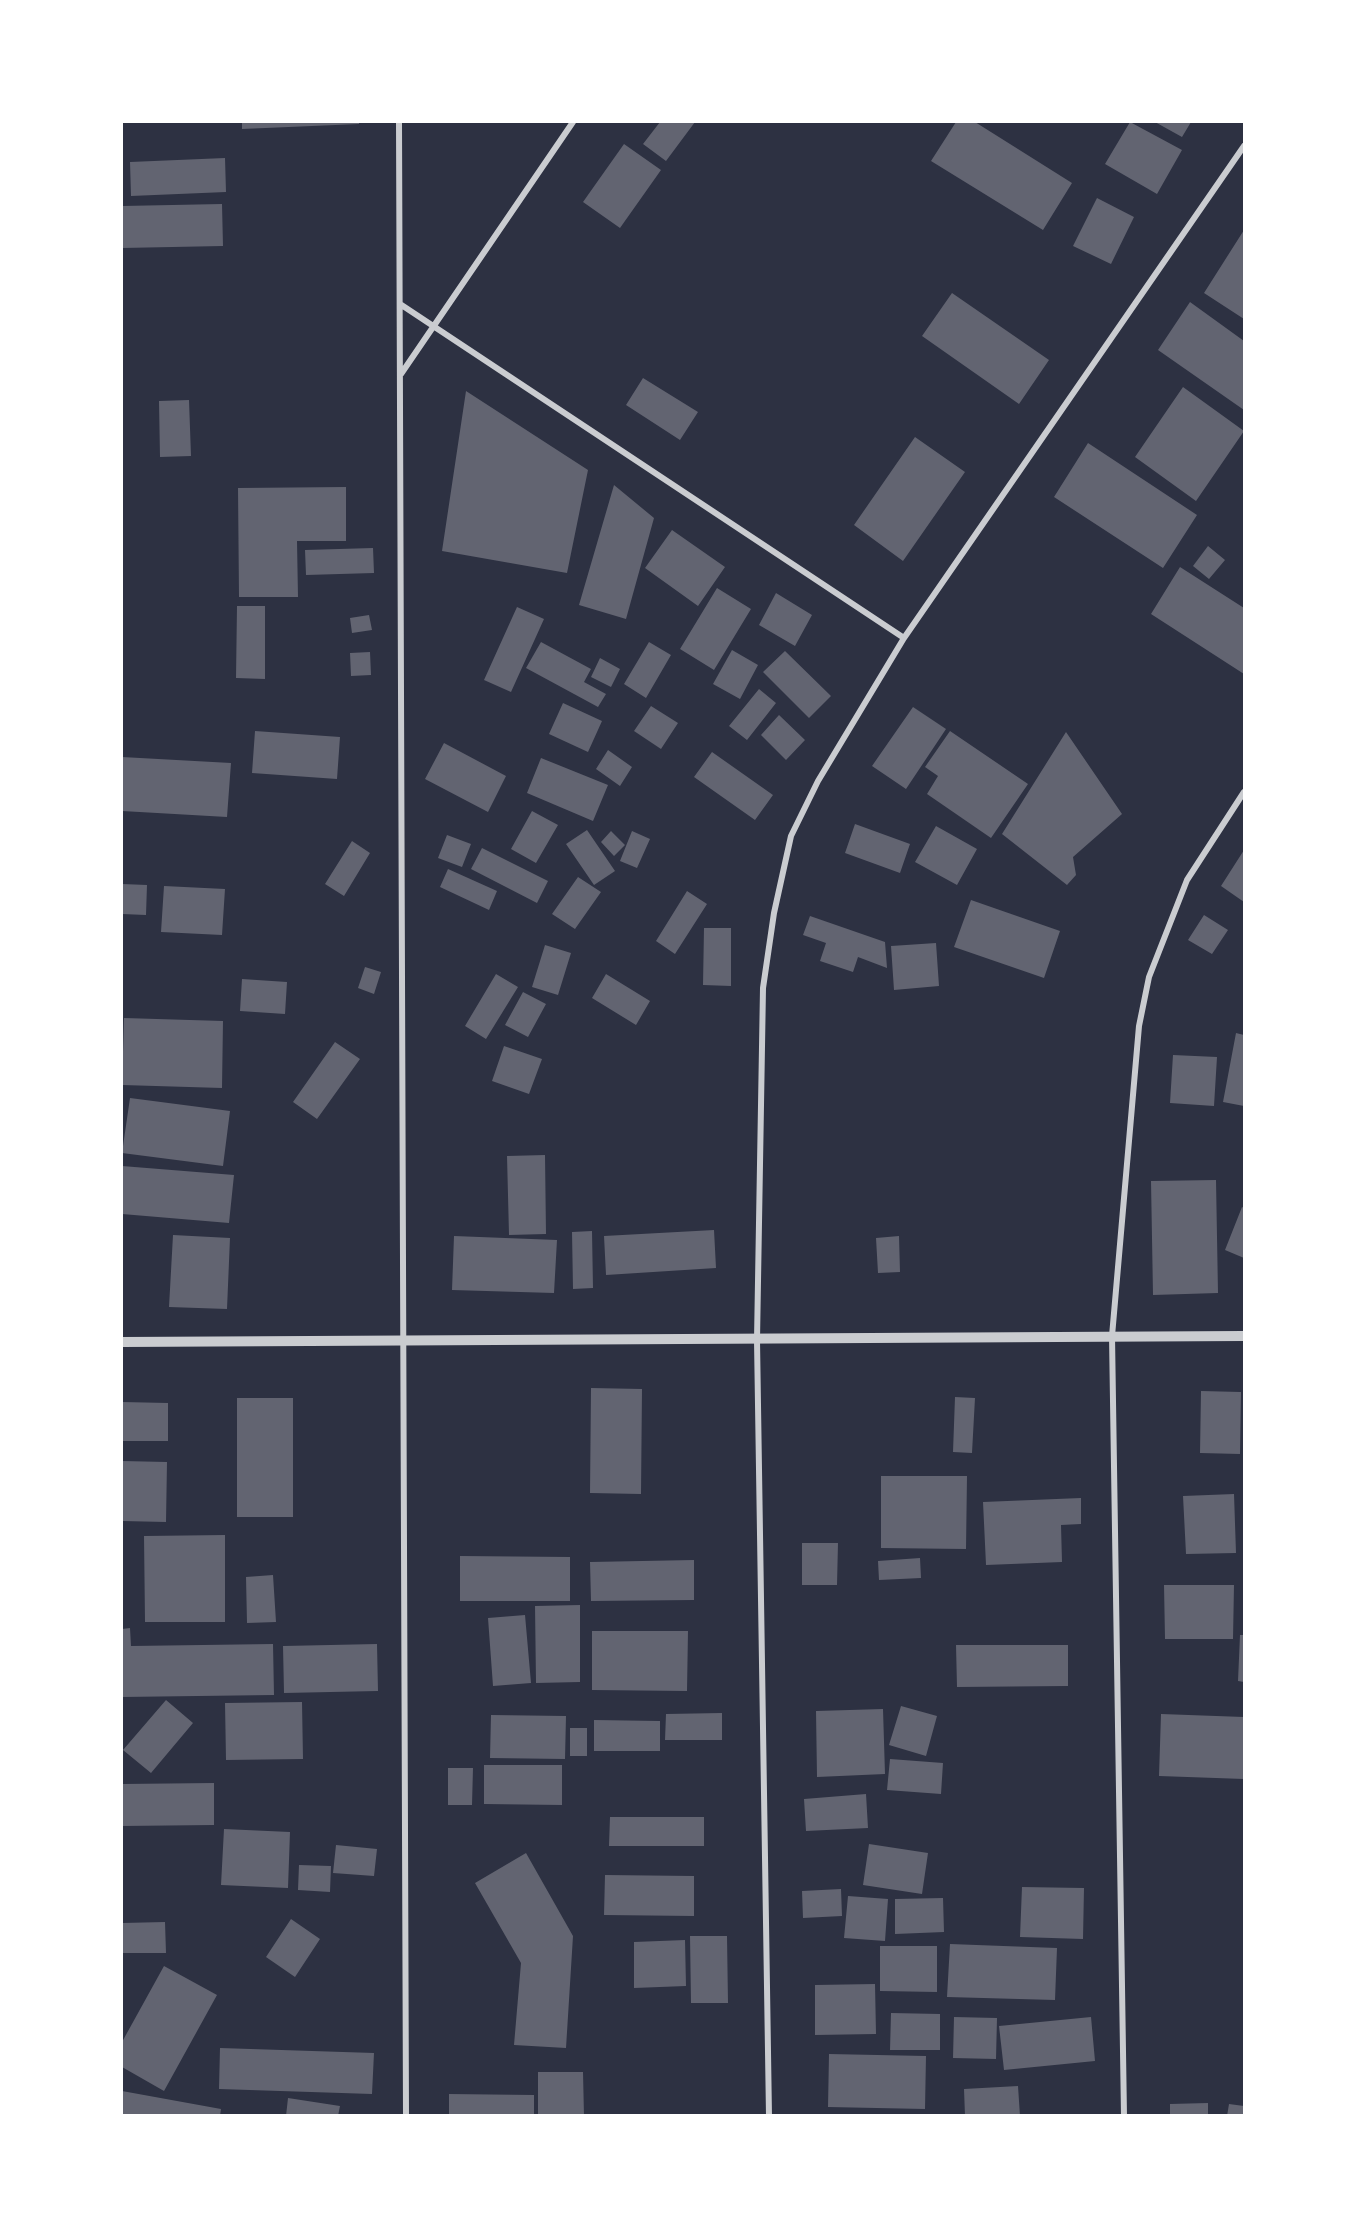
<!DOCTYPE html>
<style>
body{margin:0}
#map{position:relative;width:1366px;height:2237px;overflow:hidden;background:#2d3142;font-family:Helvetica,sans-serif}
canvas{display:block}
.frame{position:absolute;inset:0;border:123px solid #fff;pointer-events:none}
</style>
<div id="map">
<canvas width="1366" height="2237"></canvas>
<div class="frame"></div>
</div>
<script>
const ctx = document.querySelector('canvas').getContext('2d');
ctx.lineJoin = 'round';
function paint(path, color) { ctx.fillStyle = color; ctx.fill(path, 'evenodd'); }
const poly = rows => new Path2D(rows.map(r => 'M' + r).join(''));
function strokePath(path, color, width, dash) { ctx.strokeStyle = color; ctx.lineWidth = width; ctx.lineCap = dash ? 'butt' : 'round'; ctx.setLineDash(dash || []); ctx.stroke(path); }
const building = poly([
 [242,122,359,122,359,124,242,129],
 [660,122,695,122,666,161,643,144],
 [956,122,975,122,1072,183,1043,230,931,161],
 [1130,122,1182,150,1157,194,1105,164],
 [1155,122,1191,122,1182,137],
 [624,144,661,170,620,228,583,202],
 [225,158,226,192,131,196,130,162],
 [1097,198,1134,217,1111,264,1073,246],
 [222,204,223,246,122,248,122,206],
 [1244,230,1244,319,1204,293],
 [952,293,1049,360,1019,404,922,336],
 [1190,302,1244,341,1244,410,1158,350],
 [643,378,698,412,680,440,626,405],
 [1183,387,1244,431,1196,501,1135,457],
 [466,391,588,470,567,573,442,551],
 [189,400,191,456,160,457,159,401],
 [915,437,965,472,903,561,854,525],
 [1088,443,1197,515,1163,568,1054,497],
 [614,485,654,518,626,619,579,605],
 [346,487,346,541,297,541,298,597,239,597,238,488],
 [672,530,725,567,698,606,645,568],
 [1208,546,1225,560,1209,579,1193,566],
 [373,548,374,573,306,575,305,550],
 [1180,567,1244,608,1244,674,1151,614],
 [717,588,751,609,714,670,680,649],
 [776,593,812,615,795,646,759,625],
 [237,606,265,606,265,679,236,678],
 [517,607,544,619,511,692,484,680],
 [369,615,372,630,352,633,350,618],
 [541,642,591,669,584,682,606,694,598,707,526,668],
 [649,642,671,655,646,698,624,684],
 [732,650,758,665,740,699,713,684],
 [785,651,831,696,809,718,763,672],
 [370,652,371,675,351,676,350,653],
 [600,658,620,669,611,687,591,677],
 [759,689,776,703,747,740,729,726],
 [563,703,602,721,588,752,549,734],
 [651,706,678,723,661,749,634,731],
 [913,707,946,729,906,789,872,766],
 [779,715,805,740,786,760,761,735],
 [255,731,340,737,337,779,252,773],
 [950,731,1028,784,991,838,927,794,938,776,925,767],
 [1066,732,1122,814,1073,857,1076,875,1067,885,1002,834],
 [444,743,506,776,488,812,425,779],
 [608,750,632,767,620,786,596,769],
 [712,752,773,795,755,820,694,777],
 [122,757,231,763,227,817,122,811],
 [541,758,608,785,593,821,527,793],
 [532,811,558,825,536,863,511,849],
 [855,824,910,844,900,873,845,853],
 [936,826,977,849,957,885,915,862],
 [587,830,615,871,594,885,566,844],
 [611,831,625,845,614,856,601,842],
 [632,831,650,839,637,868,620,861],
 [447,835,471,844,462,867,438,858],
 [352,841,370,853,344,896,325,884],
 [482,848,548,881,537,903,471,869],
 [1244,850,1244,902,1221,886],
 [448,869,497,891,489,910,440,887],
 [578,877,601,892,575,929,552,914],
 [122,884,147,885,146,915,122,914],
 [164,886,225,889,222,935,161,932],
 [687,891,707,904,675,954,656,941],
 [971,900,1060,931,1044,978,954,947],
 [1204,915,1228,930,1212,954,1188,940],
 [810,916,885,942,887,968,858,957,853,972,820,961,826,943,803,935],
 [704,928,731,928,731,986,703,985],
 [936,943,939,986,894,990,891,946],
 [545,945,571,953,558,995,532,987],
 [365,967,381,972,374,994,358,988],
 [496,974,518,987,486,1039,465,1026],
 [606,974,650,1001,636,1025,592,998],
 [242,979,287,982,285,1014,240,1011],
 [523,992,546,1004,528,1037,505,1025],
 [124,1018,223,1021,222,1088,122,1085],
 [1236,1033,1244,1035,1244,1106,1223,1102],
 [335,1042,360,1059,317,1119,293,1102],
 [504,1046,542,1059,529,1094,492,1081],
 [1173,1055,1217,1057,1214,1106,1170,1103],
 [130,1098,230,1111,223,1166,122,1153],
 [545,1155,546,1234,509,1235,507,1156],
 [122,1166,234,1175,229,1223,122,1214],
 [1216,1180,1218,1293,1153,1295,1151,1181],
 [1242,1207,1244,1208,1244,1258,1225,1250],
 [714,1230,716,1268,606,1275,604,1236],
 [592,1231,593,1288,573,1289,572,1232],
 [173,1235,230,1238,227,1309,169,1307],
 [454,1236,557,1240,554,1293,452,1290],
 [899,1236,900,1272,878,1273,876,1238],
 [591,1388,642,1389,641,1494,590,1493],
 [1201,1391,1241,1392,1240,1454,1200,1453],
 [955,1397,975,1398,972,1453,953,1452],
 [237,1398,293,1398,293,1517,237,1517],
 [122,1402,168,1403,168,1441,122,1441],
 [122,1461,167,1462,166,1522,122,1521],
 [881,1476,967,1476,966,1549,881,1548],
 [1234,1494,1236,1553,1186,1554,1183,1496],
 [1081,1498,1081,1524,1061,1525,1062,1562,986,1565,983,1502],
 [225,1535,225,1622,145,1622,144,1536],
 [802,1543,838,1543,837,1585,802,1585],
 [460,1556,570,1557,570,1601,460,1601],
 [920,1558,921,1578,879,1580,878,1561],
 [694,1560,694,1600,591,1601,590,1562],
 [273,1575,276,1622,247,1623,246,1577],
 [1164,1585,1234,1585,1233,1639,1165,1639],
 [580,1605,580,1682,536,1683,535,1606],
 [525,1615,531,1683,493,1686,488,1618],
 [130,1628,131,1646,273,1644,274,1695,122,1697,122,1629],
 [592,1631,688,1631,687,1691,592,1690],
 [1240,1635,1244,1635,1244,1682,1238,1681],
 [377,1644,378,1691,284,1693,283,1646],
 [956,1645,1068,1645,1068,1686,957,1687],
 [166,1700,193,1723,151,1773,123,1750],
 [302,1702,303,1759,226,1760,225,1703],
 [901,1706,937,1716,926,1756,889,1745],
 [883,1709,885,1774,817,1777,816,1711],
 [722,1713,722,1740,665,1740,666,1714],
 [1161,1714,1244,1717,1244,1779,1159,1776],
 [491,1715,566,1716,565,1759,490,1758],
 [594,1720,660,1721,660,1751,594,1751],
 [570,1728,587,1728,587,1756,570,1756],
 [890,1759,943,1763,941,1794,887,1790],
 [484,1765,562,1765,562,1805,484,1804],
 [448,1768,473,1768,472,1805,448,1805],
 [214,1783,214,1825,122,1826,122,1784],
 [866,1794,868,1828,806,1831,804,1799],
 [610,1817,704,1817,704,1846,609,1846],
 [224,1829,290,1832,288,1888,221,1885],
 [869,1844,928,1853,922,1894,863,1885],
 [336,1845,377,1849,374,1876,333,1873],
 [526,1853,573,1936,566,2048,514,2045,521,1963,475,1883],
 [299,1865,331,1866,330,1892,298,1890],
 [605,1875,694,1876,694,1916,604,1915],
 [1022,1887,1084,1888,1083,1939,1020,1937],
 [841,1889,842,1916,803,1918,802,1891],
 [848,1896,888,1899,885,1941,844,1938],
 [943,1898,944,1932,895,1934,895,1899],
 [291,1919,320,1939,295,1977,266,1957],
 [165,1922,166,1953,122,1953,122,1923],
 [690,1936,727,1936,728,2003,691,2003],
 [685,1940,686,1986,634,1988,634,1942],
 [950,1944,1057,1948,1055,2000,947,1997],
 [880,1946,937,1946,937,1992,880,1991],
 [164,1966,217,1995,164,2091,122,2067,122,2042],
 [875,1984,876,2034,815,2035,815,1985],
 [891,2013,940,2014,940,2050,890,2050],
 [954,2017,997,2018,996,2059,953,2058],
 [1091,2017,1095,2061,1004,2070,999,2026],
 [220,2048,374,2053,372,2094,219,2089],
 [829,2054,926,2056,925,2109,828,2107],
 [538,2072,583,2072,584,2116,538,2116],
 [1018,2086,1020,2116,965,2116,964,2089],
 [122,2091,221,2109,220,2116,122,2116],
 [449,2094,534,2095,534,2116,449,2116],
 [288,2098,340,2106,338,2116,286,2116],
 [1208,2103,1208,2116,1170,2116,1170,2104],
 [1229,2104,1244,2106,1244,2116,1227,2116]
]);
const minor = poly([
 [399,122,406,2116],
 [400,304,904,638],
 [401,374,573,122],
 [769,2116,757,1340,763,988,774,913,791,836,818,781,904,638,1244,146],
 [1124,2116,1112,1336,1139,1026,1149,977,1187,880,1244,792]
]);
const tertiary = poly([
 [122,1342,1244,1336]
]);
paint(building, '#626471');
strokePath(minor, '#caccd0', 6);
strokePath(tertiary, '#caccd0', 10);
</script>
